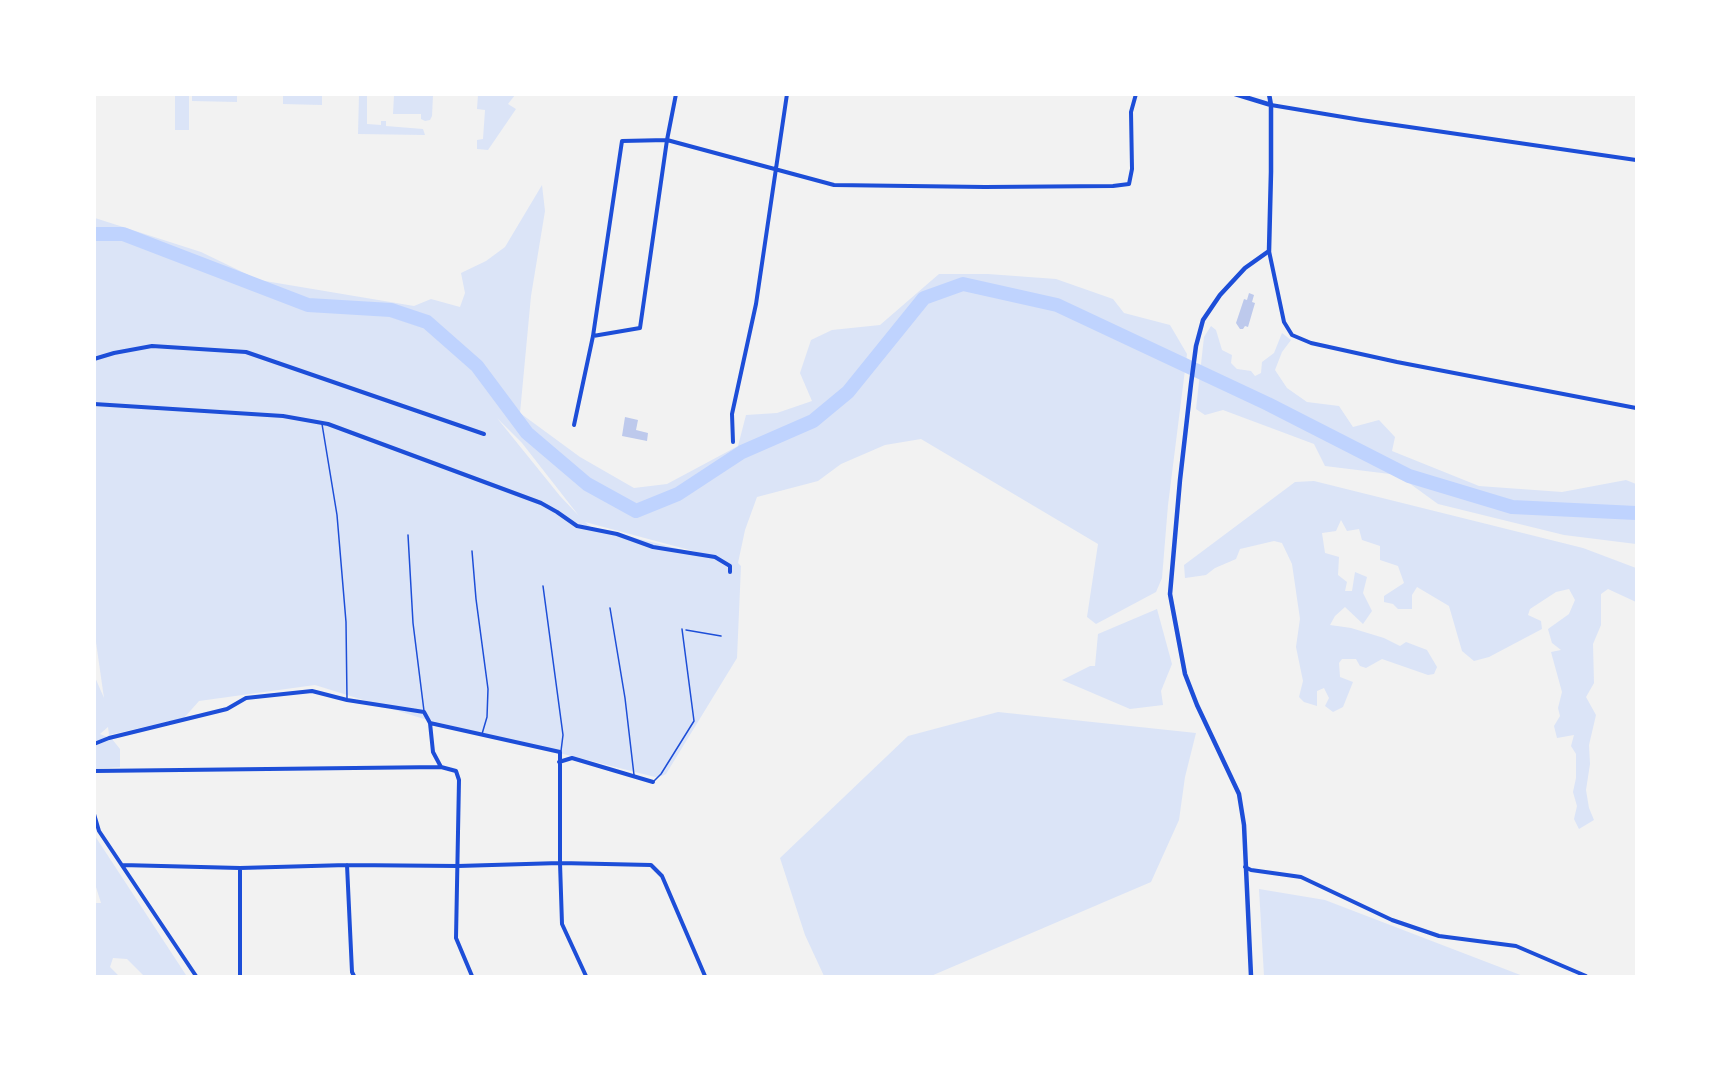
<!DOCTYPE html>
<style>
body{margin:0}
#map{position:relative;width:1731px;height:1071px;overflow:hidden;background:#f2f2f2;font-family:"Source Sans 3",sans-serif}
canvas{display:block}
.frame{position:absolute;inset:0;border:96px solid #fff;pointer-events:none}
</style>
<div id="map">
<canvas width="1731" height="1071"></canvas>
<div class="frame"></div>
</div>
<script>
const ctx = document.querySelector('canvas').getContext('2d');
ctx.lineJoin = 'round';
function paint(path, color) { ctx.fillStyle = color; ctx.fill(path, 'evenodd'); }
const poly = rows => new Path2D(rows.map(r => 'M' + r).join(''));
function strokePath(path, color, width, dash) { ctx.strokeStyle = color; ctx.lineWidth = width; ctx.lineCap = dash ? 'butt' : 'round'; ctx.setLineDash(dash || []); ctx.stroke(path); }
const green = poly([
 [367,94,367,124,381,125,381,121,386,121,386,126,423,129,425,135,358,134,359,95],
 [175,95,189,95,189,130,175,130],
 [192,95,237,95,237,102,192,101],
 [283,95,322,95,322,105,283,104],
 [394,95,433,95,432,116,430,120,425,121,421,119,421,114,393,114],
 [478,95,515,95,508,104,516,109,488,150,477,149,477,140,483,139,485,110,477,109],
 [542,185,545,211,531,296,520,413,580,457,634,488,667,484,738,446,746,415,777,413,812,401,800,373,811,340,832,330,880,325,939,274,988,274,1056,279,1113,299,1124,313,1170,325,1187,354,1168,505,1162,578,1156,592,1096,624,1087,617,1098,544,921,439,885,445,841,464,818,481,757,497,745,530,738,563,741,566,737,658,666,774,662,776,655,777,424,719,315,685,199,701,184,718,109,735,108,727,100,734,112,739,120,749,120,767,95,769,94,675,104,698,94,628,95,218,201,252,259,280,414,306,431,299,460,307,465,293,461,273,486,261,505,247],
 [497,418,522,443,579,516,560,496],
 [585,522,708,555,708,556,591,527],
 [1211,326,1216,330,1222,350,1232,355,1231,363,1237,369,1251,371,1255,376,1261,373,1262,362,1274,353,1282,333,1291,340,1282,352,1275,370,1287,388,1307,402,1339,406,1353,427,1379,420,1395,437,1392,451,1479,486,1562,492,1626,480,1636,484,1636,544,1564,535,1438,504,1398,475,1325,466,1314,444,1223,410,1205,415,1196,409,1204,337],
 [1314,481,1583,548,1636,568,1636,602,1608,589,1601,594,1601,625,1593,644,1594,683,1586,697,1596,715,1589,745,1590,764,1586,790,1589,808,1594,820,1579,829,1574,819,1577,806,1573,792,1576,778,1576,754,1571,746,1574,735,1557,738,1554,726,1560,716,1558,708,1562,692,1551,652,1561,650,1552,643,1548,629,1569,614,1575,600,1569,589,1556,592,1530,609,1528,615,1541,621,1542,629,1489,657,1474,661,1462,651,1449,606,1417,587,1412,595,1412,609,1398,609,1393,604,1384,602,1384,596,1404,583,1398,566,1380,560,1380,546,1362,540,1359,529,1347,531,1341,520,1336,531,1322,533,1325,553,1339,557,1338,575,1347,582,1345,591,1352,591,1355,572,1367,577,1363,593,1372,611,1363,624,1345,607,1335,616,1330,625,1351,628,1384,638,1400,646,1406,642,1427,650,1437,667,1434,674,1428,675,1382,659,1366,668,1360,666,1356,659,1342,659,1339,663,1340,677,1353,682,1343,707,1333,712,1325,706,1329,698,1324,688,1317,691,1317,706,1304,702,1299,697,1303,681,1296,647,1300,619,1292,564,1282,543,1274,541,1240,549,1236,559,1215,568,1206,575,1185,578,1184,565,1295,482],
 [1157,609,1172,664,1161,691,1163,705,1130,709,1062,680,1090,666,1095,666,1098,634],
 [998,712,1196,733,1185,777,1179,820,1151,882,931,976,824,976,805,935,780,858,908,736],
 [95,836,186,975,184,976,144,976,127,959,113,958,110,967,119,976,95,976,95,903,101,903,95,884],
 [1259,889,1325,900,1523,976,1264,976]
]);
const river = poly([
 [94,234,123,234,308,305,391,310,427,322,477,366,527,433,587,484,636,511,678,494,742,452,813,421,848,392,924,298,963,284,1057,305,1268,404,1409,476,1512,507,1636,513]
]);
const building = poly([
 [1249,293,1254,295,1252,302,1255,303,1248,327,1245,326,1243,329,1240,329,1236,323,1244,299,1247,300],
 [625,417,638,420,636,430,648,433,647,441,622,436]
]);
const path = poly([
 [686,630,721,636]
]);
const service = poly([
 [322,424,337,515,346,622,347,699],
 [408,535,413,623,424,711],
 [472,551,476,599,488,689,487,717,482,734],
 [543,586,563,735,561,751],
 [610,608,625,698,634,775],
 [654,781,661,774,694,721,682,629]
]);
const minor = poly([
 [1271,105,1361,120,1636,160],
 [1269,251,1284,322,1292,335,1311,343,1397,362,1636,408],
 [593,336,640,328,667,140,676,94],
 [94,359,114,353,152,346,246,352,484,434],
 [94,404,283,416,328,424,541,503,557,512,577,526,617,534,653,547,715,557,730,566,730,572],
 [574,425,593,336,622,141,667,140,834,185,985,187,1113,186,1129,184,1132,169,1131,112,1136,94],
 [733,442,732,414,756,304,787,94],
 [430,723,560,752,560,863,562,924,586,976],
 [94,744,109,738,227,709,246,698,312,691,347,700,424,712,430,723,433,752,441,767],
 [559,762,572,758,653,782],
 [94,771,441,767,456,771,459,780,456,938,472,976],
 [94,814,99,831,196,976],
 [122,865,240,868,347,865,458,866,560,863,651,865,662,876,705,976],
 [347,865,352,972,354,976],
 [1245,867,1251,870,1301,877,1392,920,1439,936,1516,946,1586,976],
 [240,868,240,976]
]);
const tertiary = poly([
 [1235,94,1271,105],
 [1251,976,1244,825,1239,794,1197,705,1185,674,1170,594,1180,480,1191,384,1196,346,1203,320,1220,295,1245,268,1269,251,1271,172,1271,105,1269,94]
]);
paint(green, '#dbe4f7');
strokePath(river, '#bfd3fe', 14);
paint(building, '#bdc9ec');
strokePath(path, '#1d4ed8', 1.5);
strokePath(service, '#1d4ed8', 1.5);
strokePath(minor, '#1d4ed8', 4);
strokePath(tertiary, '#1d4ed8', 4.5);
</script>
